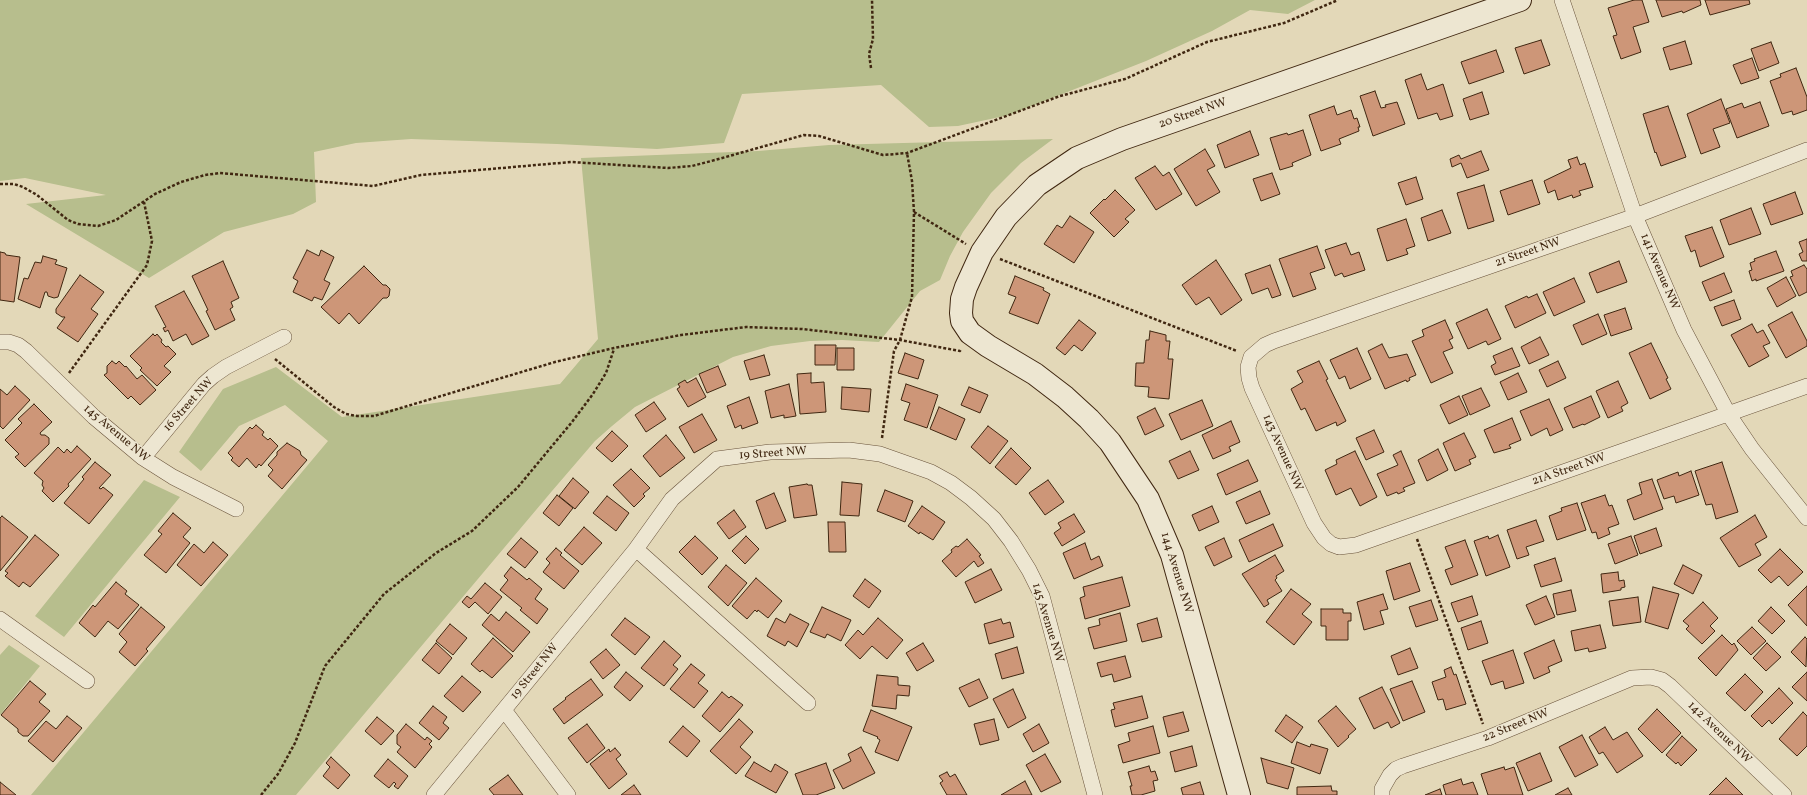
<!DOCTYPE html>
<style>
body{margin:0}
canvas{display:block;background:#e3d8b8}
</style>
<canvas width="1807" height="795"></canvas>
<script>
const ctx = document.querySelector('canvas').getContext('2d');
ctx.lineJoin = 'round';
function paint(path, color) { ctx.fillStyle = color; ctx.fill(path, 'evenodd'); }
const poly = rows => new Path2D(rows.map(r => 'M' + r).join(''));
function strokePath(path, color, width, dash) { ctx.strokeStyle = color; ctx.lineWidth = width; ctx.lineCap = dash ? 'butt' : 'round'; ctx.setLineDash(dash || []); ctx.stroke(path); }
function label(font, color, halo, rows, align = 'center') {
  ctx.font = font + ' Vollkorn,serif'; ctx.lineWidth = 3; ctx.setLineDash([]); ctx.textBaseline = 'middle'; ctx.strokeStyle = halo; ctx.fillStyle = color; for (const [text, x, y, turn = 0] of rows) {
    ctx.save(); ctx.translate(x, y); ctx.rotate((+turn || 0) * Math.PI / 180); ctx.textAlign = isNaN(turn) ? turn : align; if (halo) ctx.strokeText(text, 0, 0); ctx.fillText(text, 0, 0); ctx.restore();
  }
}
const green = poly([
 [0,0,1315,0,1288,14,1250,10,1212,31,1146,61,1009,115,958,126,929,127,881,85,742,94,724,143,657,149,557,144,411,139,356,143,314,152,316,202,293,214,224,232,149,278,26,204,106,195,25,178,0,181],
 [1053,139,1021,163,991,193,963,232,950,256,940,280,920,291,879,342,842,340,810,341,771,346,733,357,635,407,612,426,595,441,552,491,296,795,31,795,328,441,285,405,239,426,201,471,179,452,223,389,276,367,342,417,560,384,598,339,581,158,758,151,829,145],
 [144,480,180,497,64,637,35,616],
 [9,645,40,666,0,715,0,655]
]);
const building = poly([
 [1634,0,1642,0,1649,22,1633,27,1641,52,1621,59,1613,36,1617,35,1608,8,1634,0],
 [1656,0,1700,0,1701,5,1683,13,1682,11,1662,17,1656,0],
 [1705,0,1749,0,1750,4,1710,15,1705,0],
 [1541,40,1550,65,1524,74,1515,48,1541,40],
 [1685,41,1692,64,1670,70,1663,48,1685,41],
 [1771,42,1779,63,1759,71,1751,49,1771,42],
 [1496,50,1504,72,1469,84,1461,62,1496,50],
 [1752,58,1759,78,1741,84,1733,65,1752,58],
 [1796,68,1807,97,1807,110,1793,115,1792,111,1782,114,1770,81,1781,77,1780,74,1796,68],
 [1421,74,1427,90,1443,84,1453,116,1440,120,1437,113,1418,119,1405,80,1421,74],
 [1375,91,1381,108,1386,107,1385,105,1397,102,1405,124,1373,136,1360,96,1375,91],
 [1482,92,1489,114,1470,120,1463,99,1482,92],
 [1721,99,1730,123,1713,129,1720,147,1701,154,1687,114,1721,99],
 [1760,102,1769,126,1737,138,1726,109,1742,103,1744,108,1760,102],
 [1334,106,1337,115,1351,110,1354,119,1357,118,1360,127,1358,127,1359,131,1339,139,1341,144,1321,151,1309,115,1334,106],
 [1668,106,1686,157,1661,166,1656,152,1655,153,1643,114,1668,106],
 [1303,130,1311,155,1292,163,1293,166,1280,170,1270,138,1287,133,1288,135,1303,130],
 [1250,131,1259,155,1225,168,1217,145,1250,131],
 [1205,149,1215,166,1207,170,1220,192,1196,206,1174,169,1205,149],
 [1481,151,1489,170,1467,178,1461,163,1452,167,1450,159,1459,155,1461,159,1481,151],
 [1577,157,1580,165,1585,163,1593,187,1579,191,1581,195,1573,198,1572,195,1558,200,1555,190,1548,193,1544,181,1571,168,1568,160,1577,157],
 [1155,166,1163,176,1169,172,1182,194,1156,210,1135,178,1155,166],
 [1272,173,1280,194,1261,201,1253,179,1272,173],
 [1416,177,1423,199,1406,205,1398,183,1416,177],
 [1532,180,1540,204,1508,215,1500,191,1532,180],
 [1484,185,1494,221,1468,229,1457,193,1484,185],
 [1115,190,1135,210,1125,219,1129,222,1114,237,1090,213,1104,199,1105,200,1115,190],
 [1795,192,1803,214,1771,225,1763,204,1795,192],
 [1751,208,1761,234,1729,245,1720,220,1751,208],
 [1442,210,1451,233,1428,241,1421,218,1442,210],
 [1070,216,1094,232,1074,263,1044,244,1057,225,1062,228,1070,216],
 [1406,219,1415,246,1406,249,1408,254,1387,261,1377,229,1406,219],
 [1712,227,1724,257,1700,267,1695,250,1691,252,1685,236,1712,227],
 [1807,239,1807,261,1802,261,1799,254,1803,252,1799,242,1807,239],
 [1346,243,1351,255,1359,252,1365,270,1344,277,1342,273,1335,276,1325,250,1346,243],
 [1317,246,1325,268,1310,273,1316,289,1293,297,1279,259,1317,246],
 [307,250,319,256,321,250,334,257,324,280,330,283,322,300,314,297,312,301,293,292,298,281,293,278,307,250],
 [1776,251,1784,271,1756,281,1756,279,1752,281,1749,271,1752,270,1750,263,1755,261,1754,259,1776,251],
 [0,252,5,253,6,255,20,257,14,302,0,300,0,252],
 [43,256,57,260,55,264,67,268,58,297,54,298,48,296,47,292,45,292,40,308,18,299,24,278,28,279,35,262,41,263,43,256],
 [1216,260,1242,300,1221,315,1209,297,1196,305,1182,285,1216,260],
 [223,261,239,298,231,302,233,307,230,309,235,320,215,330,206,311,208,310,192,276,223,261],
 [1619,261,1627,282,1597,293,1589,273,1619,261],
 [1270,265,1281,295,1272,298,1268,288,1252,294,1245,274,1270,265],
 [1804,265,1807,269,1807,292,1799,296,1790,277,1793,276,1791,271,1804,265],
 [364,266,383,285,386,285,390,289,389,296,387,298,383,298,359,324,349,313,339,324,321,307,364,266],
 [1724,273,1732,292,1710,301,1702,282,1724,273],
 [80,275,104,292,91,309,98,314,78,342,57,328,65,317,62,317,56,313,56,309,80,275],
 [1015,276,1044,288,1043,290,1050,294,1038,324,1009,313,1016,297,1008,294,1015,276],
 [1786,277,1796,296,1777,307,1767,288,1786,277],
 [1574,278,1585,302,1554,316,1543,292,1574,278],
 [184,291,209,336,192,345,186,334,173,341,168,330,165,332,163,328,166,327,155,306,184,291],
 [1537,294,1546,313,1515,328,1505,306,1527,296,1528,298,1537,294],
 [1734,300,1741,319,1722,326,1714,307,1734,300],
 [1625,308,1632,329,1611,336,1604,315,1625,308],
 [1487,309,1501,339,1488,345,1486,341,1468,349,1456,323,1487,309],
 [1792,312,1807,341,1807,346,1786,358,1768,325,1792,312],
 [1598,314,1607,334,1582,345,1573,325,1598,314],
 [1079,320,1096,333,1082,351,1074,345,1065,355,1056,348,1079,320],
 [1445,320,1453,338,1449,340,1453,348,1443,352,1453,373,1431,383,1412,341,1424,336,1422,330,1445,320],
 [1752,324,1757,333,1763,330,1770,343,1763,346,1769,356,1749,367,1731,335,1752,324],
 [1150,331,1166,335,1166,341,1170,341,1168,359,1173,359,1169,399,1148,397,1149,387,1135,386,1136,363,1144,363,1146,340,1149,340,1150,331],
 [153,334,155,336,157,334,162,340,161,342,166,347,168,346,176,354,164,366,171,372,157,386,140,370,142,368,130,356,153,334],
 [1540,337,1549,355,1529,364,1521,347,1540,337],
 [1651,343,1668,378,1666,379,1671,389,1650,399,1629,353,1651,343],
 [1382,344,1389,358,1407,354,1416,375,1409,378,1410,380,1407,382,1406,380,1385,389,1368,351,1382,344],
 [815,345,836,345,835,365,815,365,815,345],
 [837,348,854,348,854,370,837,370,837,348],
 [1357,348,1371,379,1350,389,1345,376,1339,379,1330,360,1357,348],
 [1512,348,1520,366,1495,375,1491,366,1496,363,1493,356,1512,348],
 [905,353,924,360,918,379,898,373,905,353],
 [764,355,770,375,750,380,744,361,764,355],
 [112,361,116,364,119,361,125,367,126,366,137,379,142,375,156,390,140,405,131,396,128,399,104,375,107,373,107,366,112,361],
 [1319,361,1328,379,1326,380,1346,421,1337,426,1336,422,1316,431,1305,408,1301,410,1291,389,1303,382,1297,371,1319,361],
 [1558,361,1566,378,1547,387,1539,370,1558,361],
 [718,366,726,385,707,393,699,374,718,366],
 [811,373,811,383,824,382,826,412,800,414,797,374,811,373],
 [1518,373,1527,392,1508,400,1500,382,1518,373],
 [696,378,706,397,688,407,677,389,680,387,678,384,685,380,687,383,696,378],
 [1618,381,1628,403,1621,407,1623,411,1608,418,1596,391,1618,381],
 [789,384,796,416,784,418,784,415,771,418,765,391,789,384],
 [906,384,938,395,927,428,904,420,910,403,901,400,906,384],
 [15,386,30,400,3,429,0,426,0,389,7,395,15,386],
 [842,387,871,389,869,412,841,409,842,387],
 [969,387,988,395,980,413,961,405,969,387],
 [1481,388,1490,406,1470,415,1462,396,1481,388],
 [1459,396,1468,415,1449,424,1440,405,1459,396],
 [1591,396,1600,417,1584,425,1583,424,1573,428,1564,408,1591,396],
 [749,397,758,423,742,429,741,425,735,428,727,406,749,397],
 [1549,399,1563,430,1550,436,1547,428,1531,436,1520,411,1549,399],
 [1202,400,1213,426,1181,440,1169,414,1202,400],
 [654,402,666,419,646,432,635,415,654,402],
 [34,404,52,422,40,433,41,435,45,435,49,438,49,444,25,467,15,457,19,454,5,440,22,423,18,419,34,404],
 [939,407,965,419,956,440,930,429,939,407],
 [1155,408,1164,426,1145,435,1137,417,1155,408],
 [702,414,717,440,694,453,679,427,702,414],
 [1512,418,1521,440,1509,445,1511,448,1494,453,1484,430,1512,418],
 [1231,421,1240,442,1229,447,1231,451,1213,459,1202,435,1231,421],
 [256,425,264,432,262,435,268,440,270,438,278,446,261,466,259,464,256,468,247,458,239,467,231,460,233,458,228,453,250,427,252,429,256,425],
 [988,426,1008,441,990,464,971,447,988,426],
 [1374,430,1384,452,1366,460,1356,438,1374,430],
 [612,431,628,446,612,462,596,448,612,431],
 [1464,433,1476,457,1469,460,1471,464,1455,471,1443,443,1464,433],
 [666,435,685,458,660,477,643,456,666,435],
 [287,443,300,451,301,455,307,460,282,489,268,476,273,470,268,465,277,455,277,452,287,443],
 [77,446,91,459,68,484,69,486,53,502,42,491,44,488,42,485,43,481,34,473,58,447,64,453,67,449,71,453,77,446],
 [1011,448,1031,468,1016,485,995,467,1011,448],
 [1438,449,1448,470,1427,481,1418,460,1438,449],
 [1190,451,1199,470,1178,479,1169,461,1190,451],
 [1355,451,1377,497,1360,506,1351,488,1336,495,1325,470,1337,464,1336,460,1355,451],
 [1401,451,1415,483,1403,488,1405,491,1398,494,1397,492,1387,496,1377,474,1398,465,1393,455,1401,451],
 [1248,460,1258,481,1226,495,1217,474,1248,460],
 [95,462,111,475,99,488,101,489,103,487,113,495,89,524,64,503,84,479,82,477,95,462],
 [1722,462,1738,512,1716,519,1712,504,1706,505,1695,471,1722,462],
 [631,469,650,488,643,494,645,496,634,507,613,485,631,469],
 [1691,471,1699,495,1676,503,1674,496,1664,499,1657,480,1678,472,1679,476,1691,471],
 [573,478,589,492,575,509,559,496,573,478],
 [1652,479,1663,509,1634,520,1627,500,1642,494,1639,483,1652,479],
 [1048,480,1064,502,1045,515,1029,493,1048,480],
 [842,482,862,484,859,516,840,515,842,482],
 [807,484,808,485,812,485,817,515,794,518,789,487,807,484],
 [885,490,913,501,905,522,877,511,885,490],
 [1260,491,1270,514,1246,524,1236,502,1260,491],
 [774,493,786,521,766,529,756,501,774,493],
 [557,495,573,508,559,526,543,513,557,495],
 [1605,495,1609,506,1612,505,1619,524,1608,528,1610,534,1598,539,1596,532,1592,533,1581,503,1605,495],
 [607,496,629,513,616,531,593,513,607,496],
 [1577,503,1586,530,1557,540,1549,516,1562,511,1561,508,1577,503],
 [922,506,945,522,933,540,920,532,919,534,908,526,922,506],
 [1212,506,1219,522,1199,531,1192,515,1212,506],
 [734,510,746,527,729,539,717,523,734,510],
 [173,513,191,528,183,537,190,543,166,573,144,555,162,534,158,531,173,513],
 [1074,514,1085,532,1062,546,1054,533,1061,528,1058,523,1074,514],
 [1755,515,1767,537,1755,544,1761,555,1739,567,1720,538,1755,515],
 [2,516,28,537,0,571,0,518,2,516],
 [1536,520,1544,541,1526,547,1529,555,1517,559,1507,530,1536,520],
 [828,522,845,522,846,552,829,552,828,522],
 [1273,524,1283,546,1249,562,1239,540,1273,524],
 [584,527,602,543,582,565,564,550,584,527],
 [1656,528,1662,546,1640,554,1634,536,1656,528],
 [35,535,59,555,30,587,23,582,19,587,5,576,8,573,5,571,35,535],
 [1498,535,1510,567,1486,576,1474,541,1488,536,1489,539,1498,535],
 [695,536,718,558,702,575,679,552,695,536],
 [746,536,759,549,745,564,732,551,746,536],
 [1631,536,1638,555,1615,564,1608,544,1631,536],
 [521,538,538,552,525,568,507,554,521,538],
 [1224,538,1232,557,1214,566,1205,547,1224,538],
 [967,539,981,555,979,556,984,563,978,567,974,561,956,577,942,561,952,552,951,550,956,546,958,547,967,539],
 [1465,540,1478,575,1451,585,1445,570,1453,567,1445,547,1465,540],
 [213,542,228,555,201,586,177,565,194,544,204,553,213,542],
 [1085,543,1091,560,1099,556,1103,566,1074,579,1063,553,1085,543],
 [556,548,562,553,560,555,579,571,564,589,543,572,550,563,546,559,556,548],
 [1780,549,1803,572,1788,586,1779,576,1771,583,1758,570,1780,549],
 [1275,555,1284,571,1276,576,1277,578,1275,580,1282,591,1267,600,1269,604,1264,607,1242,574,1275,555],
 [1555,558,1562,581,1541,587,1534,565,1555,558],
 [1410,563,1420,591,1394,600,1386,571,1410,563],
 [726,565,747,583,728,606,708,587,726,565],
 [1683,565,1702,575,1693,594,1674,584,1683,565],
 [511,567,527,580,529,578,542,589,535,599,548,609,537,624,520,610,522,608,500,590,508,580,504,576,511,567],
 [991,569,1002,590,975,603,965,582,991,569],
 [1618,572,1619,581,1624,580,1625,587,1621,588,1621,590,1603,593,1601,574,1618,572],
 [1122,577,1130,606,1085,619,1080,598,1085,596,1083,587,1122,577],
 [756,578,782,601,768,618,758,610,757,612,755,610,747,619,732,606,756,578],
 [865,579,881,591,869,608,853,596,865,579],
 [116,582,127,591,125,594,139,605,118,629,108,621,95,637,79,623,93,605,95,607,116,582],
 [485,583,502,597,488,614,475,602,469,608,462,602,467,596,471,599,485,583],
 [1807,586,1807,626,1788,605,1807,586],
 [1653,587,1679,594,1668,629,1645,622,1653,587],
 [1291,589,1311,604,1302,614,1312,622,1294,645,1266,622,1291,589],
 [1571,590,1576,611,1557,615,1553,594,1571,590],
 [1383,594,1388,609,1380,611,1384,624,1364,630,1357,602,1383,594],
 [1472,596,1478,615,1458,622,1451,603,1472,596],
 [1546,596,1555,617,1535,625,1526,605,1546,596],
 [1638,597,1641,622,1613,626,1609,601,1638,597],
 [1431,600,1438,620,1416,627,1409,607,1431,600],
 [1703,602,1718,618,1710,626,1715,631,1702,644,1686,629,1689,626,1683,621,1703,602],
 [141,607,165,627,146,649,148,651,135,666,119,652,127,642,119,634,141,607],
 [822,607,851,620,841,641,827,634,825,638,810,632,822,607],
 [1771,607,1785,621,1772,634,1758,621,1771,607],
 [1321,609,1343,609,1343,613,1351,613,1351,621,1348,621,1348,640,1326,640,1326,626,1321,626,1321,609],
 [506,612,530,632,513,652,482,625,491,614,499,621,506,612],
 [1120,613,1127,641,1094,649,1088,628,1100,625,1099,619,1120,613],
 [790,614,809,624,797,647,788,641,785,646,767,636,776,618,785,623,790,614],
 [625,618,650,637,635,655,611,635,625,618],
 [878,618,903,640,887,659,872,646,860,659,845,645,858,630,863,635,878,618],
 [1157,618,1162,637,1142,642,1137,624,1157,618],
 [1001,619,1003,624,1010,622,1014,637,989,644,984,624,1001,619],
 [1481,621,1488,643,1468,650,1461,628,1481,621],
 [450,624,467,638,453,655,436,641,450,624],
 [1600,625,1606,648,1589,652,1588,648,1575,651,1571,631,1600,625],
 [1752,627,1766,641,1751,655,1737,641,1752,627],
 [1722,635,1732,645,1734,643,1738,650,1716,676,1698,658,1722,635],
 [1805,637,1807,639,1806,667,1791,652,1805,637],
 [493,638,513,656,492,678,482,670,480,672,471,664,493,638],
 [1554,640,1562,661,1548,667,1550,672,1534,679,1524,653,1554,640],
 [664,641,681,656,673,665,678,669,664,686,641,668,664,641],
 [436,643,452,658,439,674,422,660,436,643],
 [923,643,934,661,917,671,906,653,923,643],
 [1767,643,1781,657,1766,671,1753,658,1767,643],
 [1017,647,1024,673,1002,679,995,654,1017,647],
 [1410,648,1418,668,1398,675,1391,656,1410,648],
 [606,649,620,665,603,679,590,662,606,649],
 [1513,650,1524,683,1505,689,1503,681,1491,685,1482,661,1513,650],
 [1125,656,1131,677,1114,682,1112,674,1101,677,1097,663,1125,656],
 [691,664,705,675,698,683,708,691,694,708,670,689,691,664],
 [1451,667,1454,675,1456,674,1466,704,1446,710,1443,699,1438,700,1432,682,1446,677,1444,670,1451,667],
 [626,672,643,686,630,701,614,687,626,672],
 [1807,672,1807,701,1792,687,1807,672],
 [1745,674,1763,692,1745,711,1726,693,1745,674],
 [877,675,898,677,898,685,910,686,909,696,897,695,896,709,872,706,877,675],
 [462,676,481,692,463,712,444,696,462,676],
 [591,679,603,695,564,724,553,709,566,699,565,698,591,679],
 [979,679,988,698,969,707,959,688,979,679],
 [30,681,46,694,39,702,50,711,28,736,23,736,18,732,18,729,1,715,30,681],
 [1412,681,1425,712,1403,721,1390,689,1412,681],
 [1382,687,1400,723,1391,728,1388,722,1374,729,1359,698,1382,687],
 [1779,688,1793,703,1772,724,1769,720,1762,727,1751,716,1779,688],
 [1013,689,1026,718,1008,728,993,699,1013,689],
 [722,692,729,698,731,696,743,705,720,732,702,716,722,692],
 [1142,696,1148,718,1115,727,1111,710,1115,709,1113,703,1142,696],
 [433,706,447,717,443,723,449,728,439,740,419,723,433,706],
 [1336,706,1356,729,1348,736,1349,737,1338,747,1318,721,1336,706],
 [1657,709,1681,733,1662,753,1638,729,1657,709],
 [871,710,912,727,898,761,875,752,880,740,877,738,878,737,863,731,871,710],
 [1183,712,1189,731,1168,737,1163,717,1183,712],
 [1803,712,1807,716,1807,746,1797,756,1779,739,1803,712],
 [1286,715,1303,727,1292,743,1275,731,1286,715],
 [67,716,82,728,53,762,28,741,46,721,56,729,67,716],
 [377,717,394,731,381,745,365,731,377,717],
 [739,719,753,732,740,747,751,757,736,774,710,751,739,719],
 [994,719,999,740,980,745,974,724,994,719],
 [406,724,425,740,427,737,432,741,429,744,432,747,415,768,397,752,401,747,397,744,397,735,406,724],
 [587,724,605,748,587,763,568,738,587,724],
 [1039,724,1049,743,1033,752,1023,734,1039,724],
 [683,726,700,741,687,757,669,742,683,726],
 [1153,726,1160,753,1123,763,1118,745,1130,741,1128,733,1153,726],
 [1605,727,1613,740,1627,732,1643,756,1617,773,1603,752,1599,754,1589,737,1605,727],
 [1582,735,1598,765,1575,777,1559,747,1582,735],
 [1682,736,1697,750,1681,766,1678,762,1676,764,1666,755,1682,736],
 [1297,742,1310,747,1311,744,1328,749,1320,774,1291,763,1297,742],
 [1192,746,1197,766,1175,772,1170,752,1192,746],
 [861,747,875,773,843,789,833,770,851,761,848,754,861,747],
 [615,748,621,755,616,759,627,774,609,789,590,764,609,749,610,752,615,748],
 [1540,753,1552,781,1528,791,1516,763,1540,753],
 [1045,754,1061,782,1041,792,1026,765,1045,754],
 [331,757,350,775,338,789,323,776,330,767,326,763,331,757],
 [1261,758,1294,768,1288,789,1267,783,1261,758],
 [388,759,408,776,398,789,394,786,396,784,394,782,389,788,374,776,388,759],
 [754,762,771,772,775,764,788,772,776,793,745,776,754,762],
 [826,763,835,788,816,795,803,795,795,774,826,763],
 [1149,766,1151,772,1155,771,1158,780,1153,781,1155,791,1141,795,1132,795,1130,786,1132,786,1128,772,1149,766],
 [1504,767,1505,770,1514,767,1523,795,1488,795,1481,774,1504,767],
 [947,772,950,777,955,774,967,795,947,795,940,783,943,781,939,776,947,772],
 [508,775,523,795,494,795,489,789,508,775],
 [1726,778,1743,795,1709,795,1726,778],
 [1461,779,1463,785,1473,782,1478,795,1446,795,1443,785,1461,779],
 [1025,781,1032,795,1001,795,1025,781],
 [0,782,16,795,0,795,0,782],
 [1200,782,1204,795,1183,795,1181,788,1200,782],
 [634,785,641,795,621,795,634,785],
 [1331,786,1332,791,1337,791,1337,795,1297,795,1297,787,1331,786],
 [1568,788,1572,795,1555,795,1568,788],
 [1440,789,1442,795,1425,795,1440,789]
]);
const path = poly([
 [871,68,869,54,873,39,872,0],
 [0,184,14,184,23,187,37,195,68,220,78,224,98,226,116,220,155,194,181,182,205,175,220,173,373,186,421,175,571,162,668,168,692,166,715,160,804,135,819,136,883,155,907,153,1060,96,1125,79,1207,42,1284,23,1338,0],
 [914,212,966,244],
 [1000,259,1237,351],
 [275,359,334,407,346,414,357,416,374,416,555,362,614,348,681,335,746,327,802,329,900,340,960,351,961,349],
 [69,373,147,265,152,241,144,202],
 [882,438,894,351,900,340,912,297,914,212,912,181,907,153],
 [1417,539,1483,724],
 [261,795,278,774,295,743,325,666,384,594,436,553,472,531,518,487,572,422,593,394,606,373,614,349]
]);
const street = poly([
 [1562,0,1635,216,1684,330,1729,415,1752,449,1807,518],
 [1807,150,1635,216,1274,341,1265,345,1251,357,1248,367,1249,378,1252,388,1314,523,1324,538,1331,544,1339,547,1356,545,1807,386],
 [0,342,9,342,18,345,26,351,94,417,143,458,173,477,236,509],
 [143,458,204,384,213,376,226,367,284,337],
 [636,549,808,703],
 [0,619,87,681],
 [504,710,568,795],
 [434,795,636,549,672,499,717,459,770,452,849,450,880,454,931,472,951,483,971,498,994,519,1011,541,1029,570,1042,596,1095,795],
 [1382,795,1382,789,1390,775,1396,769,1403,766,1488,738,1632,678,1651,677,1662,680,1670,686,1784,795]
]);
const secondary = poly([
 [1239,795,1172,555,1148,499,1110,442,1089,419,1065,397,1035,374,988,346,970,333,962,321,961,313,962,299,966,287,982,252,1006,217,1037,185,1077,158,1122,139,1520,0]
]);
const streetNames = [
 ["20 Street NW",1193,114,-19],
 ["21 Street NW",1528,253,-19],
 ["141 Avenue NW",1659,272,67],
 ["16 Street NW",189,405,-48],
 ["145 Avenue NW",116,434,40],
 ["143 Avenue NW",1282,453,66],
 ["19 Street NW",773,454,-4],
 ["21A Street NW",1569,470,-19],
 ["144 Avenue NW",1176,573,73],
 ["145 Avenue NW",1047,623,73],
 ["19 Street NW",535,672,-51],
 ["22 Street NW",1516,726,-22],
 ["142 Avenue NW",1719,733,44]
];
paint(green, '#b7be8d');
paint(building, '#cd9678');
strokePath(building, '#402711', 1);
strokePath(street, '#69533b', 16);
strokePath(secondary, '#402711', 24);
strokePath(path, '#402711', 2.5, [3, 2]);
strokePath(street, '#ede6d1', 15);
strokePath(secondary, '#ede6d1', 22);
label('12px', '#402711', '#ede6d1', streetNames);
</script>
